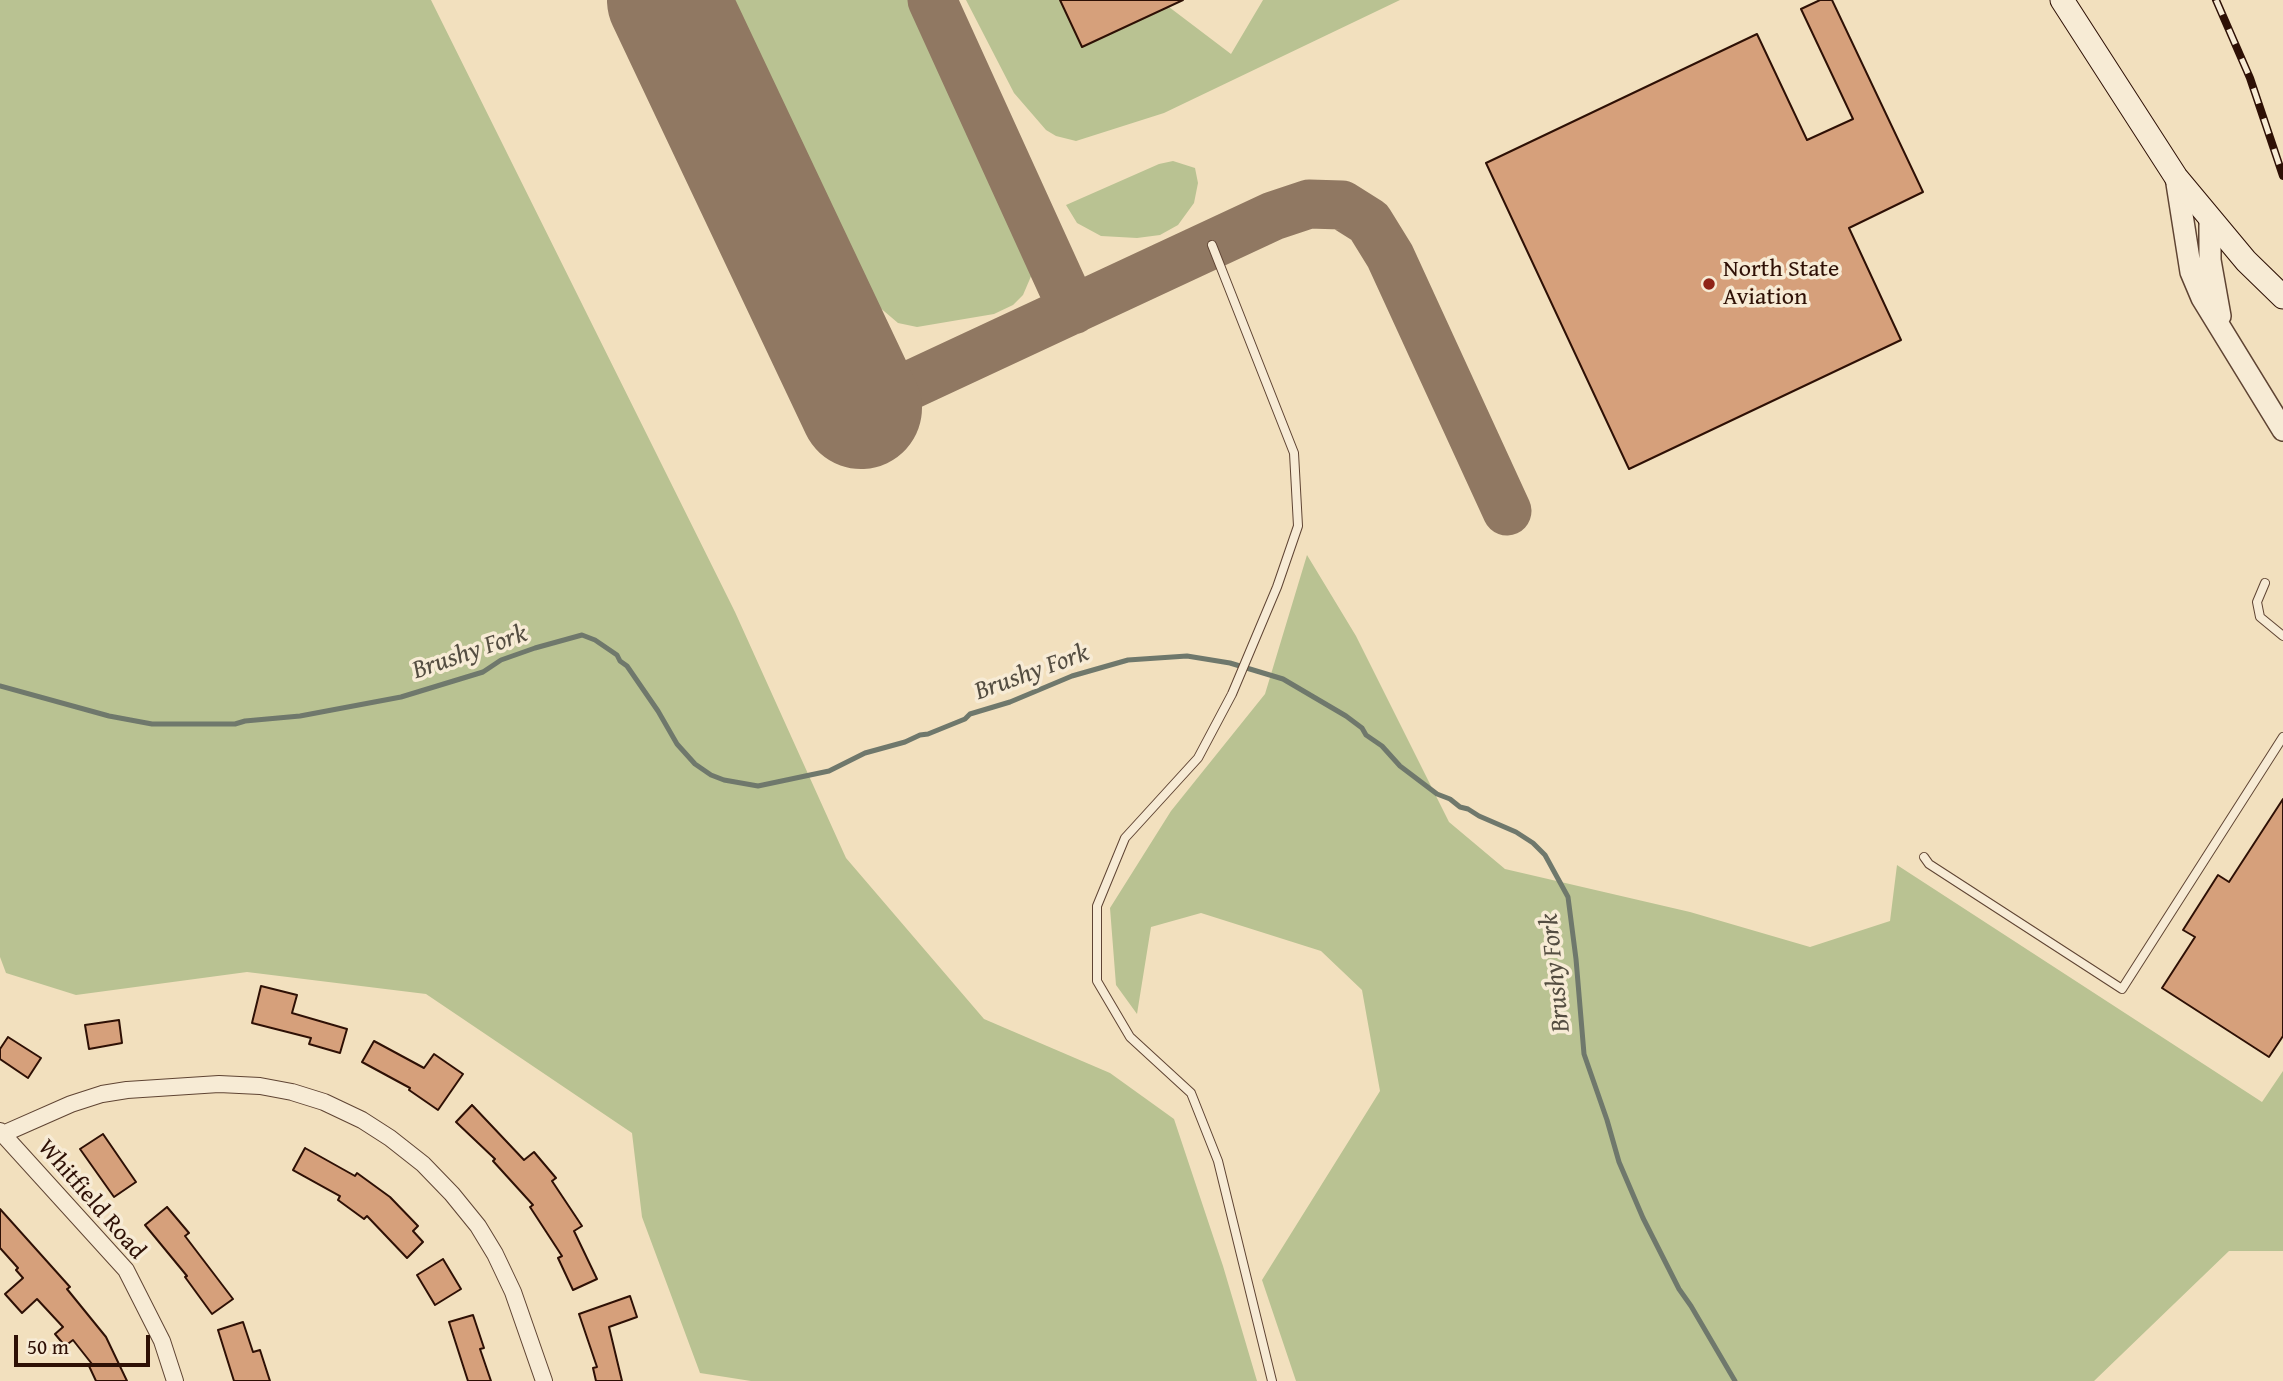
<!DOCTYPE html>
<style>
body{margin:0}
#map{position:relative;width:2283px;height:1381px;overflow:hidden;background:#f2e0be;font-family:"Gentium Book Plus",serif}
canvas{display:block}
.scale{position:absolute;left:14px;top:1335px;width:136px;height:32px;box-sizing:border-box;border:4px solid #2e1005;border-top:0;padding-left:9px;font-size:21px;line-height:24px;white-space:nowrap;color:#2e1005;-webkit-text-stroke:5px #f7ebd5;paint-order:stroke}
</style>
<div id="map">
<canvas width="2283" height="1381"></canvas>
<div class="scale">50 m</div>
</div>
<script>
const ctx = document.querySelector('canvas').getContext('2d');
ctx.lineJoin = 'round';
function paint(path, color) { ctx.fillStyle = color; ctx.fill(path, 'evenodd'); }
const poly = rows => new Path2D(rows.map(r => 'M' + r).join(''));
function strokePath(path, color, width, dash) { ctx.strokeStyle = color; ctx.lineWidth = width; ctx.lineCap = dash ? 'butt' : 'round'; ctx.setLineDash(dash || []); ctx.stroke(path); }
function label(font, color, halo, rows, align = 'center') {
  ctx.font = font + ' "Gentium Book Plus",serif'; ctx.lineWidth = 7; ctx.setLineDash([]); ctx.textBaseline = 'middle'; ctx.strokeStyle = halo; ctx.fillStyle = color; for (const [text, x, y, turn = 0] of rows) {
    ctx.save(); ctx.translate(x, y); ctx.rotate((+turn || 0) * Math.PI / 180); ctx.textAlign = isNaN(turn) ? turn : align; if (halo) ctx.strokeText(text, 0, 0); ctx.fillText(text, 0, 0); ctx.restore();
  }
}
const green = poly([
 [0,0,431,0,735,612,846,858,984,1019,1110,1073,1174,1119,1223,1266,1257,1381,751,1381,700,1373,642,1217,632,1133,426,994,247,972,76,995,6,973,0,957],
 [733,0,916,0,1023,230,1032,274,1023,295,1013,305,994,314,917,327,898,323,878,306],
 [966,0,1060,0,1082,47,1169,7,1231,54,1263,0,1400,0,1164,113,1076,141,1056,136,1046,130,1014,93],
 [1173,161,1195,168,1198,183,1194,203,1178,225,1160,235,1137,238,1101,236,1077,223,1066,205,1159,164],
 [1307,555,1356,636,1449,822,1505,869,1690,912,1810,947,1890,921,1897,865,2262,1102,2283,1071,2283,1251,2229,1251,2094,1381,1296,1381,1262,1280,1380,1091,1362,990,1321,951,1201,913,1151,927,1137,1014,1116,985,1110,908,1171,811,1265,694]
]);
const stream = poly([
 [0,686,109,716,152,724,235,724,245,721,300,716,401,697,483,672,501,660,535,648,582,635,595,640,617,655,620,661,627,666,658,711,677,744,695,764,711,775,724,780,758,786,829,771,865,753,905,742,920,735,928,734,965,719,970,714,1010,702,1072,676,1128,660,1187,656,1230,663,1283,679,1346,716,1362,728,1366,735,1382,746,1400,766,1437,794,1450,799,1460,807,1468,809,1479,816,1516,832,1533,843,1545,855,1568,897,1576,959,1584,1054,1607,1120,1619,1162,1643,1218,1679,1289,1691,1306,1735,1381]
]);
const taxiway = poly([
 [932,0,1073,310],
 [861,408,1273,216,1309,204,1342,205,1369,222,1390,256,1507,511]
]);
const runway = poly([
 [668,0,861,408]
]);
const building = poly([
 [1060,0,1183,0,1082,47,1060,0],
 [1820,0,1832,0,1923,192,1849,228,1901,340,1629,469,1486,163,1757,34,1807,140,1853,119,1801,9,1820,0],
 [2283,799,2283,1036,2269,1057,2162,988,2195,937,2183,930,2218,875,2229,882,2283,799],
 [261,986,297,995,292,1013,347,1029,340,1053,309,1044,311,1038,252,1023,261,986],
 [119,1020,122,1043,89,1049,85,1025,119,1020],
 [8,1037,41,1058,28,1078,0,1059,0,1049,8,1037],
 [374,1041,424,1068,434,1054,463,1074,438,1110,409,1090,410,1088,362,1062,374,1041],
 [472,1105,524,1160,534,1152,556,1178,552,1181,582,1226,574,1231,597,1279,573,1290,558,1258,562,1256,530,1207,533,1205,493,1161,495,1159,456,1122,472,1105],
 [103,1134,136,1182,114,1197,80,1149,103,1134],
 [305,1148,355,1176,357,1173,390,1197,418,1226,413,1231,423,1242,407,1258,367,1216,364,1219,338,1200,340,1196,293,1170,305,1148],
 [167,1207,189,1233,185,1236,233,1299,212,1314,185,1277,187,1276,145,1225,167,1207],
 [0,1209,70,1287,67,1289,106,1337,127,1381,96,1381,89,1366,92,1364,73,1340,65,1346,55,1334,63,1327,37,1299,22,1313,5,1294,23,1278,16,1270,18,1268,0,1248,0,1209],
 [443,1259,461,1289,435,1305,417,1275,443,1259],
 [630,1296,637,1317,609,1327,622,1381,596,1381,593,1368,597,1367,579,1314,630,1296],
 [473,1315,484,1348,480,1349,491,1381,468,1381,449,1322,473,1315],
 [243,1322,253,1352,260,1350,270,1381,234,1381,218,1330,243,1322]
]);
const service = poly([
 [1212,245,1294,453,1298,526,1277,587,1232,694,1198,758,1125,838,1097,906,1097,981,1130,1037,1191,1093,1218,1161,1272,1381],
 [2265,583,2257,602,2260,617,2283,636],
 [1924,857,1929,864,2122,989,2283,737]
]);
const minor = poly([
 [0,1131,126,1270,162,1341,175,1381],
 [3,1134,71,1104,102,1094,127,1090,219,1084,260,1086,292,1092,324,1102,362,1120,390,1138,423,1164,452,1194,478,1226,495,1254,513,1292,544,1381]
]);
const tertiary = poly([
 [2176,177,2191,272,2202,298,2283,430],
 [2210,220,2210,260,2220,316]
]);
const secondary = poly([
 [2062,0,2176,177,2246,261,2283,297]
]);
const rail = poly([
 [2216,0,2250,78,2283,176]
]);
const markers = [
 [1709,284,7,"#8f2418"]
];
const poiNames = [
 ["North State",1723,270],
 ["Aviation",1723,298]
];
const streetNames = [
 ["Whitfield Road",91,1200,49]
];
const waterNames = [
 ["Brushy Fork",470,653,-19],
 ["Brushy Fork",1032,673,-20],
 ["Brushy Fork",1556,973,-96]
];
paint(green, '#b9c292');
strokePath(stream, '#6f786c', 5);
strokePath(taxiway, '#907862', 49);
strokePath(runway, '#907862', 122);
paint(building, '#d6a07b');
strokePath(building, '#2e1005', 2);
strokePath(service, '#5f4433', 10);
strokePath(minor, '#5f4433', 18);
strokePath(tertiary, '#5f4433', 24);
strokePath(secondary, '#2e1005', 25);
strokePath(service, '#f7ebd5', 8);
strokePath(minor, '#f7ebd5', 16);
strokePath(tertiary, '#f7ebd5', 21);
strokePath(secondary, '#f7ebd5', 23);
strokePath(rail, '#2e1005', 8);
strokePath(rail, '#f7ebd5', 5, [16]);
for (const [x, y, r, color] of markers) { const dot = new Path2D(); dot.arc(x, y, r, 0, 2 * Math.PI); ctx.fillStyle = color; ctx.fill(dot); strokePath(dot, '#f7ebd5', 2.5); }
label('24px', '#2e1005', '#f7ebd5', poiNames, 'left');
label('24px', '#2e1005', '#f7ebd5', streetNames);
label('italic 26px', '#544d41', '#f7ebd5', waterNames);
</script>
